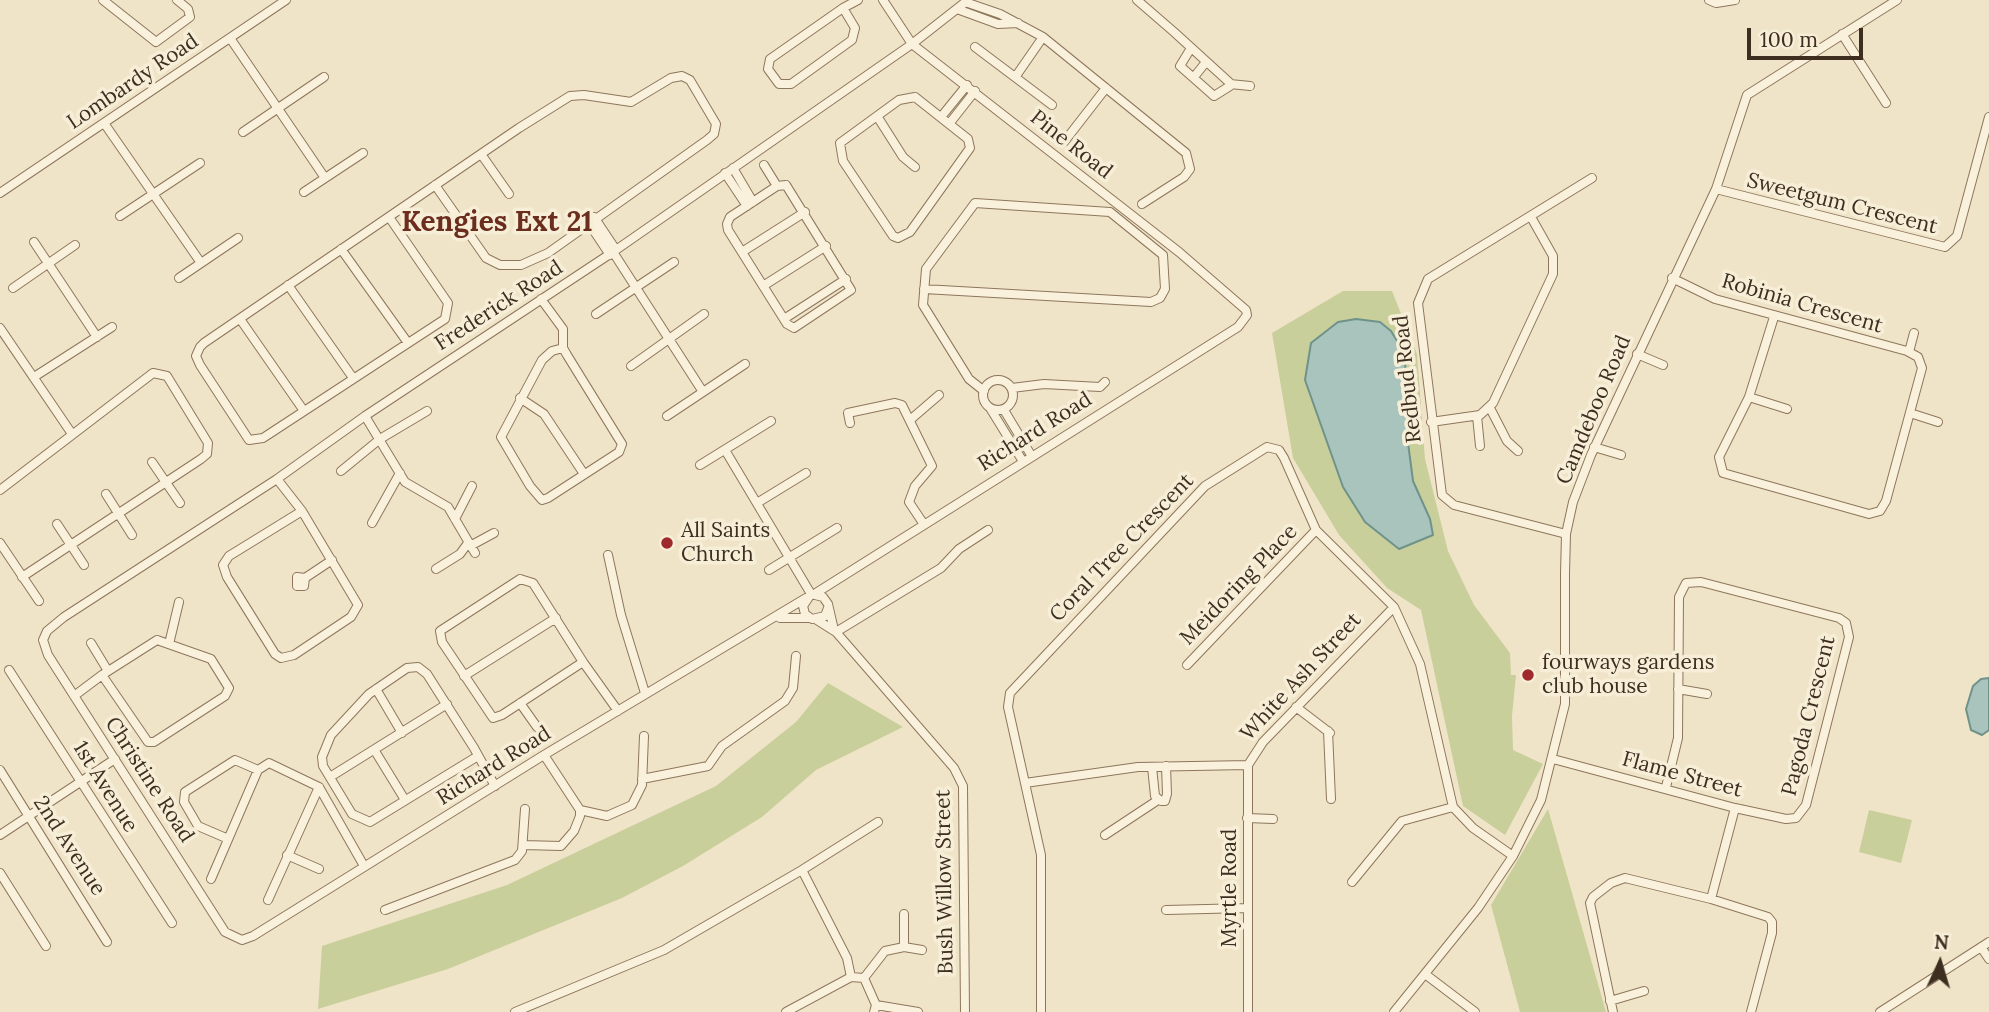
<!DOCTYPE html>
<style>
body{margin:0}
#map{position:relative;width:1989px;height:1012px;overflow:hidden;background:#f0e4c8;font-family:Lora,serif}
canvas{display:block}
.north{position:absolute;left:1905px;top:928px;width:70px;height:70px;-webkit-text-stroke:5px #f7eed8;paint-order:stroke;rotate:4deg;font-size:19px;font-weight:700;line-height:28px;text-align:center;color:#3d2e20}
.north::after{content:'';display:block;margin:auto;width:24px;height:32px;background:#3d2e20;clip-path:polygon(50% 0,100% 100%,50% 72%,0 100%)}
.scale{position:absolute;left:1747px;top:28px;width:116px;height:32px;box-sizing:border-box;border:4px solid #3d2e20;border-top:0;padding-left:9px;font-size:21px;line-height:24px;white-space:nowrap;color:#3d2e20;-webkit-text-stroke:5px #f7eed8;paint-order:stroke}
</style>
<div id="map">
<canvas width="1989" height="1012"></canvas>
<div class="north">N</div>
<div class="scale">100 m</div>
</div>
<script>
const ctx = document.querySelector('canvas').getContext('2d');
ctx.lineJoin = 'round';
function paint(path, color) { ctx.fillStyle = color; ctx.fill(path, 'evenodd'); }
const poly = rows => new Path2D(rows.map(r => 'M' + r).join(''));
function strokePath(path, color, width, dash) { ctx.strokeStyle = color; ctx.lineWidth = width; ctx.lineCap = dash ? 'butt' : 'round'; ctx.setLineDash(dash || []); ctx.stroke(path); }
function label(font, color, halo, rows, align = 'center') {
  ctx.font = font + ' Lora,serif'; ctx.lineWidth = 7; ctx.setLineDash([]); ctx.textBaseline = 'middle'; ctx.strokeStyle = halo; ctx.fillStyle = color; for (const [text, x, y, turn = 0] of rows) {
    ctx.save(); ctx.translate(x, y); ctx.rotate((+turn || 0) * Math.PI / 180); ctx.textAlign = isNaN(turn) ? turn : align; if (halo) ctx.strokeText(text, 0, 0); ctx.fillText(text, 0, 0); ctx.restore();
  }
}
const green = poly([
 [1343,291,1392,291,1417,354,1425,459,1448,551,1474,605,1510,653,1511,675,1516,675,1512,716,1513,750,1543,764,1505,835,1463,806,1421,610,1387,588,1339,535,1293,458,1272,333],
 [828,683,903,727,816,770,762,817,683,866,622,898,448,969,318,1009,322,946,507,885,716,786,796,722],
 [1548,809,1606,1012,1520,1012,1491,905],
 [1869,810,1912,820,1901,863,1859,852]
]);
const water = poly([
 [1356,319,1380,322,1391,331,1405,354,1407,435,1413,481,1430,519,1433,535,1399,549,1365,522,1343,487,1305,380,1311,343,1338,322,1356,319],
 [1989,678,1989,730,1982,735,1971,730,1966,709,1973,686,1981,679,1989,678]
]);
const minor = poly([
 [103,0,156,42,190,17,188,9,177,0],
 [1137,0,1174,32,1230,83,1230,86,1214,96,1180,66,1191,48],
 [1709,0,1716,3,1735,0],
 [965,2,1000,14,1043,37,1186,153,1190,169,1184,177,1142,204],
 [843,8,855,28,852,40,791,84,779,84,768,69,770,59,843,8,858,0],
 [957,9,998,24,1018,23],
 [1842,34,1886,103],
 [230,38,325,178],
 [975,47,1052,105],
 [1016,76,1043,37],
 [1194,77,1206,62],
 [1230,84,1250,86],
 [915,97,968,139,970,148,910,232,898,238,893,236,843,161,840,143,899,100,915,97],
 [877,116,903,157,915,167],
 [941,117,967,85],
 [104,123,201,263],
 [949,124,975,91],
 [243,132,324,77],
 [1064,142,1106,88],
 [481,154,509,194],
 [764,165,777,186],
 [733,168,753,202],
 [725,173,747,206],
 [786,185,851,290,794,328,787,324,728,230,727,224,730,217,777,186,786,185],
 [1716,189,1945,247,1957,236,1989,117],
 [304,192,363,153],
 [0,193,286,0],
 [120,216,200,163],
 [389,217,448,303,445,319,263,438,249,440,200,365,196,356,200,347,204,343,519,128,570,96,584,95,631,102,671,78,682,76,690,80,716,124,714,134,707,140,548,253,521,265,500,265,486,258,435,185],
 [594,217,616,250],
 [588,222,610,255],
 [34,242,97,337],
 [341,249,408,343],
 [613,252,703,392],
 [742,252,805,212],
 [179,278,238,238],
 [1672,278,1715,299,1907,351,1918,357,1922,368,1886,501,1880,511,1869,514,1723,473,1719,457,1749,397,1774,317],
 [288,285,353,378],
 [763,286,826,246],
 [13,288,75,245],
 [924,289,1151,302,1160,298,1165,289,1163,255,1110,212,975,203,926,269,923,305,969,379,984,391],
 [541,299,563,329,563,348,567,355,622,444,619,452,548,498,542,500,530,486,501,437,542,360,552,351,563,348],
 [596,314,674,262],
 [240,319,304,411],
 [784,319,846,279],
 [0,328,72,434],
 [1909,352,1914,333],
 [1637,354,1663,365],
 [631,366,704,314],
 [34,377,112,327],
 '983 395a15 15 0 1 1 30 0a15 15 0 1 1-30 0Z',
 [1012,388,1044,384,1100,387,1105,382],
 [1749,397,1787,409],
 [520,398,544,414,584,474],
 [990,408,1022,460],
 [1490,408,1507,441,1518,451],
 [1004,410,1031,455],
 [1910,413,1938,422],
 [365,416,405,482,448,507,475,553],
 [667,416,745,364],
 [1477,416,1480,446],
 [910,420,939,395],
 [1431,422,1480,415,1493,403,1553,274,1553,256,1531,217],
 [850,423,848,413,895,403,902,405,932,466,915,486,909,502,923,523],
 [1594,447,1621,455],
 [725,450,811,594],
 [152,462,180,503],
 [700,465,771,421],
 [341,471,380,439,427,411],
 [277,479,302,511,358,605,351,617,294,655,281,658,275,654,227,577,223,565,229,556,302,511],
 [0,490,153,373,167,376,208,443,207,454,201,459,22,577],
 [106,494,132,535],
 [757,503,806,473],
 [455,519,472,486],
 [372,523,400,473],
 [57,524,84,565],
 [1566,534,1454,505,1442,495,1418,303,1428,279,1592,178],
 [0,543,39,601],
 [470,546,494,533],
 [608,555,621,615,645,693],
 [436,569,460,554,468,543],
 [769,570,837,528],
 [305,578,304,586,297,586,297,577,305,578,332,560],
 [520,579,533,583,583,662,502,715,493,718,442,642,440,631,520,579],
 [816,593,1238,327,1247,315,1246,310,1179,252,912,44,883,0],
 [806,598,544,755,253,936,242,940,225,932,48,655,43,640,47,631,64,617,277,479,365,416,613,252,912,44,968,0],
 [828,608,825,616,812,619,805,614,803,606,811,594,823,597,828,604,834,630],
 [780,618,808,618],
 [817,620,836,632,954,768,963,786,965,1012],
 [836,632,941,568,959,549,988,530],
 [157,640,211,659,229,688,225,696,154,742,148,742,102,675,157,640],
 [91,643,108,671],
 [169,644,179,602],
 [583,662,618,711],
 [1187,665,1316,530],
 [9,670,172,923],
 [464,676,556,618],
 [376,689,402,733],
 [1678,689,1707,694],
 [74,696,102,675],
 [520,703,537,727],
 [1296,707,1330,733],
 [1328,731,1331,799],
 [375,751,405,800],
 [478,756,370,822,352,814,323,766,322,757,331,735,369,694,407,668,418,667,427,674,474,748,495,786],
 [1553,759,1735,808,1786,819,1796,818,1806,805,1849,637,1846,623,1839,618,1701,582,1686,583,1679,597,1678,738,1666,787],
 [1152,767,1155,796,1161,801,1165,801,1167,794,1166,766],
 [0,770,107,942],
 [330,777,447,704],
 [642,779,708,766,722,746,785,701,793,688,796,656],
 [1025,783,1138,767,1248,765,1263,742,1394,607],
 [580,810,607,816,632,805,642,785,644,736],
 [1247,818,1273,819],
 [0,835,115,759],
 [1105,835,1158,800],
 [226,838,198,826,184,802,185,792,235,760,258,770],
 [523,845,561,846,574,831,580,816,580,810,544,755],
 [287,855,319,869],
 [0,873,46,946],
 [211,879,258,770,269,763,319,787,364,866],
 [1352,882,1402,821,1453,807],
 [1711,899,1735,808],
 [268,900,319,787],
 [385,910,515,860,522,851,525,809],
 [1166,910,1247,908],
 [904,947,904,914],
 [1981,947,1989,959],
 [1425,974,1475,1012],
 [851,977,864,978,885,951,904,947,922,950],
 [864,978,876,1005,874,1012],
 [1610,1001,1644,991],
 [876,1005,918,1012],
 [515,1012,664,950,802,870,878,822],
 [786,1012,851,977,847,958,802,870],
 [1041,1012,1041,855,1008,707,1010,693,1205,486,1267,447,1279,450,1284,458,1316,530,1394,607,1420,664,1453,807,1473,828,1513,856],
 [1248,1012,1248,765],
 [1394,1012,1478,908,1513,856,1541,800,1565,704,1565,574,1566,534,1573,502,1591,455,1716,189,1747,95,1897,0],
 [1613,1012,1590,903,1593,897,1611,883,1625,878,1711,899,1768,917,1772,922,1772,933,1751,1012],
 [1880,1012,1989,942]
]);
const markers = [
 [667,543,7,"#9e2a2b"],
 [1528,675,7,"#9e2a2b"]
];
const streetNames = [
 ["Lombardy Road",133,82,-34],
 ["Pine Road",1071,145,38],
 ["Sweetgum Crescent",1842,204,14],
 ["Robinia Crescent",1802,304,16],
 ["Frederick Road",499,306,-33],
 ["Redbud Road",1408,379,-96],
 ["Camdeboo Road",1594,410,-67],
 ["Richard Road",1035,432,-32],
 ["Coral Tree Crescent",1122,548,-46],
 ["Meidoring Place",1239,585,-46],
 ["White Ash Street",1301,677,-47],
 ["Pagoda Crescent",1809,716,-76],
 ["Richard Road",494,766,-32],
 ["Flame Street",1682,775,15],
 ["Christine Road",149,780,57],
 ["1st Avenue",105,787,58],
 ["2nd Avenue",69,846,57],
 ["Bush Willow Street",945,882,-91],
 ["Myrtle Road",1230,888,-90]
];
const poiNames = [
 ["All Saints",681,531],
 ["Church",681,555],
 ["fourways gardens",1542,663],
 ["club house",1542,687]
];
const districtNames = [
 ["Kengies Ext 21",497,223]
];
paint(green, '#c9cf9b');
paint(water, '#a9c4bc');
strokePath(water, '#6f938a', 2);
strokePath(minor, '#8d765c', 10);
strokePath(minor, '#faf1dc', 8);
for (const [x, y, r, color] of markers) { const dot = new Path2D(); dot.arc(x, y, r, 0, 2 * Math.PI); ctx.fillStyle = color; ctx.fill(dot); strokePath(dot, '#f7eed8', 2.5); }
label('21px', '#3d2e20', '#f7eed8', streetNames);
label('21px', '#3d2e20', '#f7eed8', poiNames, 'left');
label('bold 28px', '#6b2e1e', '#f7eed8', districtNames);
</script>
